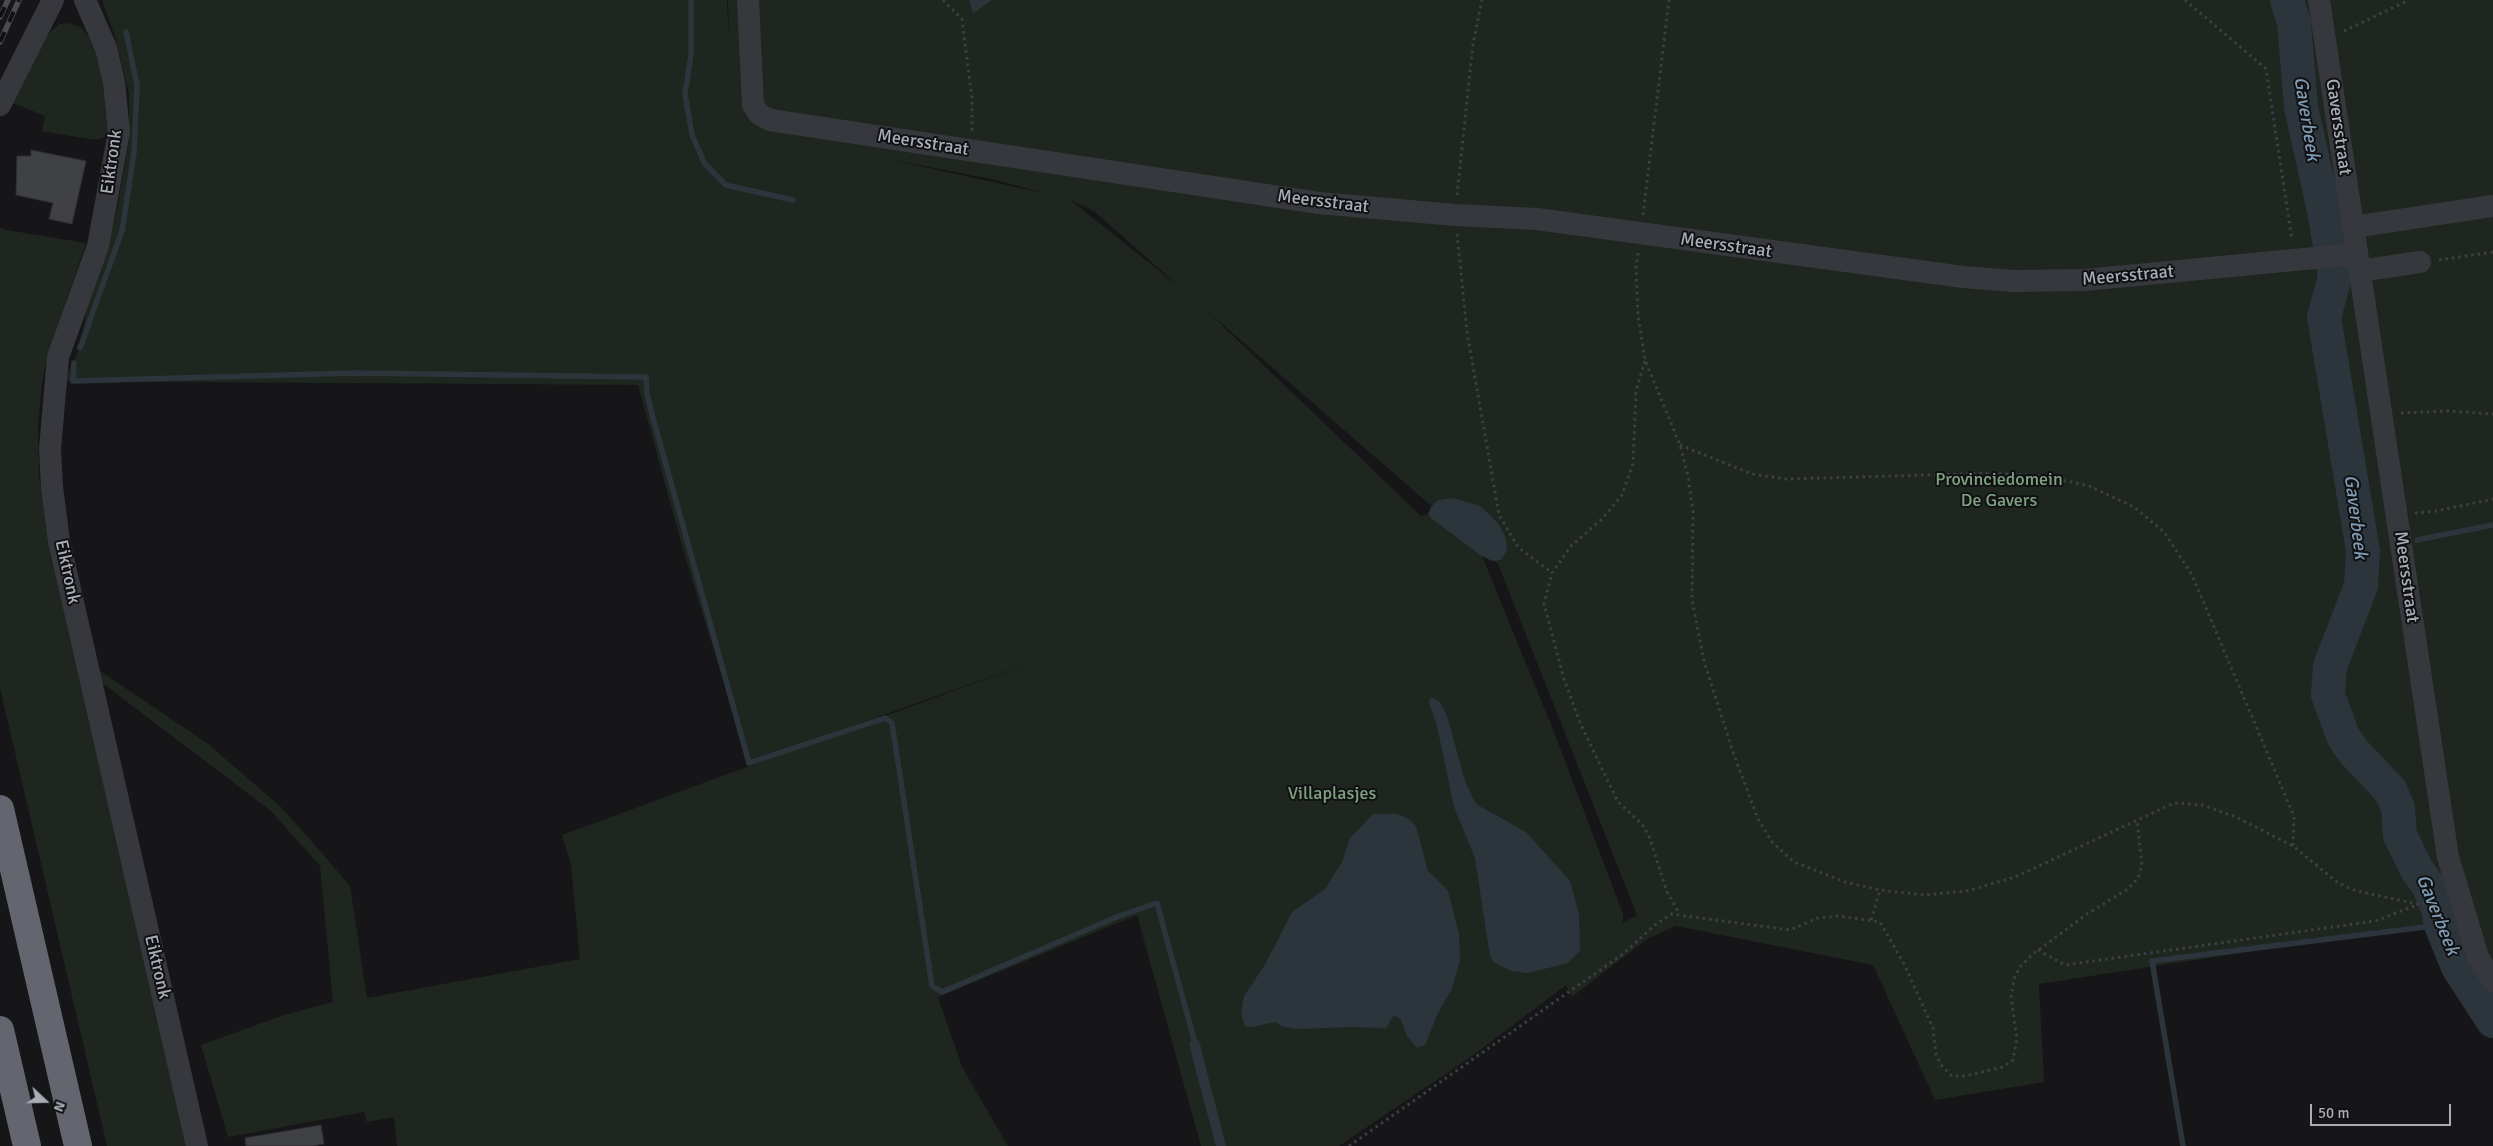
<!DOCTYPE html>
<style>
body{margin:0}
#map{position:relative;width:2493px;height:1146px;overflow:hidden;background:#161618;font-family:Signika,sans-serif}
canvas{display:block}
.north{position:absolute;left:20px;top:1076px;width:50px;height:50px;-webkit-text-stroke:4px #111113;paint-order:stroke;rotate:111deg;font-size:14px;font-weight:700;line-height:20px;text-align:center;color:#a8adb8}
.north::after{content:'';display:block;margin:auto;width:18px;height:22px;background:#a8adb8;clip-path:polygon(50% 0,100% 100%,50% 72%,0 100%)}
.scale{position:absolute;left:2310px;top:1104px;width:141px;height:22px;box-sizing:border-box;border:2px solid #a8adb8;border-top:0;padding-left:6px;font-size:15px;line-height:18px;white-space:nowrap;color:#a8adb8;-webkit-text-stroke:4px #111113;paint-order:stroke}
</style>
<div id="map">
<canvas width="2493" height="1146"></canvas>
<div class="north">N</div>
<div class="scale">50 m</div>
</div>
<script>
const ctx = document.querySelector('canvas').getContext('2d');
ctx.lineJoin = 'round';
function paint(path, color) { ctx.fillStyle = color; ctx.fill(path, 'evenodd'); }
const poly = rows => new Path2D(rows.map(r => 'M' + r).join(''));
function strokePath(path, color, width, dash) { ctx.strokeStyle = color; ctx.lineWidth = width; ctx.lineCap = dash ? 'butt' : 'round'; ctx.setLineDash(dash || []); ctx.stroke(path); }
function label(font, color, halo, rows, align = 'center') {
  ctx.font = font + ' Signika,sans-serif'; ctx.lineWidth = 4; ctx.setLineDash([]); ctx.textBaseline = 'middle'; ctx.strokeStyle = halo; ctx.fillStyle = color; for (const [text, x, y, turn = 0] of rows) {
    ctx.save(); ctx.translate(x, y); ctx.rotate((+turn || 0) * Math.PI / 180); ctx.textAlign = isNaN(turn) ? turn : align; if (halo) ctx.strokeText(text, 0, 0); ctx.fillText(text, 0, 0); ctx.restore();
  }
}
const green = poly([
 [102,0,727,0,729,41,728,0,2493,0,2493,965,2484,979,2493,992,2493,1018,2471,981,2447,931,2444,919,2429,924,2039,984,2044,1082,1935,1100,1873,965,1676,926,1647,939,1572,997,1566,985,1472,1056,1339,1146,1201,1146,1137,915,938,997,962,1067,1008,1146,397,1146,394,1117,367,1122,364,1112,228,1137,201,1045,284,1015,333,1002,320,866,271,811,97,679,94,667,207,743,281,807,328,860,350,886,367,998,580,959,571,865,562,835,1043,658,749,763,686,560,638,385,63,381,80,348,88,301,115,219,129,142,129,94,115,37],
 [878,157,996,180,1048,194],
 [1070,200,1094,211,1182,289],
 [1206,310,1498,564,1637,915,1623,923,1623,914,1554,732,1482,556,1428,514,1421,516],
 [69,23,82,28,95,46,108,102,108,136,95,140,42,131,45,116,13,103,46,35,60,24],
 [0,227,7,230,86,243,48,354,42,382,38,426,39,476,66,621,187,1146,107,1146,0,688]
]);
const water = poly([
 [969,0,992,0,973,13],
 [1453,498,1480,506,1498,523,1505,536,1507,550,1501,560,1492,561,1480,555,1431,518,1428,514,1431,507,1438,500],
 [1431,697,1440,702,1447,716,1465,781,1476,804,1526,832,1570,881,1579,914,1580,951,1568,963,1528,973,1511,971,1495,963,1490,957,1475,858,1454,807,1437,726,1429,703],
 [1373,814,1397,814,1409,819,1416,826,1428,871,1448,891,1459,934,1460,960,1452,989,1438,1013,1425,1045,1417,1048,1407,1036,1401,1020,1394,1015,1386,1028,1350,1027,1297,1029,1284,1027,1275,1022,1252,1027,1245,1026,1241,1014,1244,996,1266,963,1292,912,1325,889,1342,862,1350,838],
 [1199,1040,1209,1080,1226,1146,1216,1146,1194,1064,1189,1042]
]);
const stream = poly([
 [691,0,691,55,685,94,692,135,705,164,726,185,793,200],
 [80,348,122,231,134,153,137,85,126,32],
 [74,363,73,381,355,373,646,377,647,394,653,418,749,763,885,718,892,723,932,986,942,992,1119,916,1157,903,1196,1047],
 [2417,540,2493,525],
 [2363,551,2373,548],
 [2183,1146,2152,961,2441,925]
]);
const river = poly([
 [2287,0,2294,23,2301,107,2325,215,2335,277,2324,317,2363,551,2361,586,2330,666,2328,695,2343,736,2353,751,2390,790,2398,808,2400,835,2417,870,2428,885,2438,909,2441,925,2458,967,2493,1021]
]);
const building = poly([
 [31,150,86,161,72,224,49,219,53,203,16,195,17,156,31,156,31,150],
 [321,1125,324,1144,312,1146,246,1146,245,1138,321,1125]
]);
const path = poly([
 [943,0,962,19,972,99,972,131],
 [2185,0,2266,69,2292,240],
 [2344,31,2409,0],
 [1457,195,1473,44,1482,0],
 [1643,215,1669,0],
 [1457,234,1467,332,1499,515,1518,547,1552,573],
 [1638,253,1636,268,1638,315,1645,360,1680,445,1688,476,1693,512,1692,600,1704,661,1734,755,1758,819,1772,842,1794,862,1845,882,1880,890,1925,895,1967,891,2015,877,2174,803,2202,805,2236,817,2293,846,2338,883,2357,891,2417,904,2441,901],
 [2439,260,2493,252],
 [1645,361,1636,391,1633,464,1622,495,1602,519,1571,546,1552,573,1544,604,1564,679,1581,725,1618,802,1642,824,1649,836,1667,892,1679,913],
 [2401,413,2448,411,2493,414],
 [1680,445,1752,474,1787,479,1995,473,2043,476,2089,486,2134,507,2164,532,2192,575,2294,816,2293,846],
 [2415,513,2436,511,2493,499],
 [1871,920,1880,890],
 [2038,950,2065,965,2375,921,2417,905],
 [1349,1146,1623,954,1655,925,1671,914,1790,930,1818,918,1838,916,1880,922,1904,964,1933,1028,1936,1055,1942,1066,1952,1076,1965,1076,2003,1067,2013,1060,2017,1039,2011,997,2014,979,2020,967,2033,954,2087,914,2128,889,2138,878,2142,865,2137,820]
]);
const minor = poly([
 [85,0,106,48,114,82,119,132,98,246,58,357,50,449,52,487,59,541,197,1146],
 [748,0,753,105,759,114,770,120,1319,203,1455,215,1537,219,1963,277,2014,281,2085,280,2356,254],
 [2319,0,2448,857,2478,957,2493,981],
 [0,105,53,0],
 [2353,227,2493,206],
 [2359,271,2420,262]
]);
const highway = poly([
 [0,809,78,1146],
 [0,1030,27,1146]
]);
const rail = poly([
 [0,17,8,0],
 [0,42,19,0]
]);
const streetNames = [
 ["Gaversstraat",2338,127,82],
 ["Meersstraat",923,143,9],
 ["Eiktronk",112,162,-82],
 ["Meersstraat",1323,202,7],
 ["Meersstraat",1726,246,8],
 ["Meersstraat",2128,276,-5],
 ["Eiktronk",67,572,78],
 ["Meersstraat",2406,577,82],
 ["Eiktronk",157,967,77]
];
const parkNames = [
 ["Provinciedomein",1999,480],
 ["De Gavers",1999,501],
 ["Villaplasjes",1332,794]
];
const waterNames = [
 ["Gaverbeek",2306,119,81],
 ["Gaverbeek",2355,517,83],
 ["Gaverbeek",2437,915,68]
];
paint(green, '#1e261f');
paint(water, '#2c353c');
strokePath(stream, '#2c353c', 5.5);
strokePath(river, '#2c353c', 34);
paint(building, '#404145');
strokePath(building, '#303034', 1);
strokePath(path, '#3d3f44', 3, [2.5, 4]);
strokePath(minor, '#37383d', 22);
strokePath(highway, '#63666e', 28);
strokePath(rail, '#4a4c52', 5.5);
strokePath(rail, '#111113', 4, [11]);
label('18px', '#a8adb8', '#111113', streetNames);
label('18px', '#7fa381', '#111113', parkNames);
label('italic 19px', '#7f9bb3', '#111113', waterNames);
</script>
